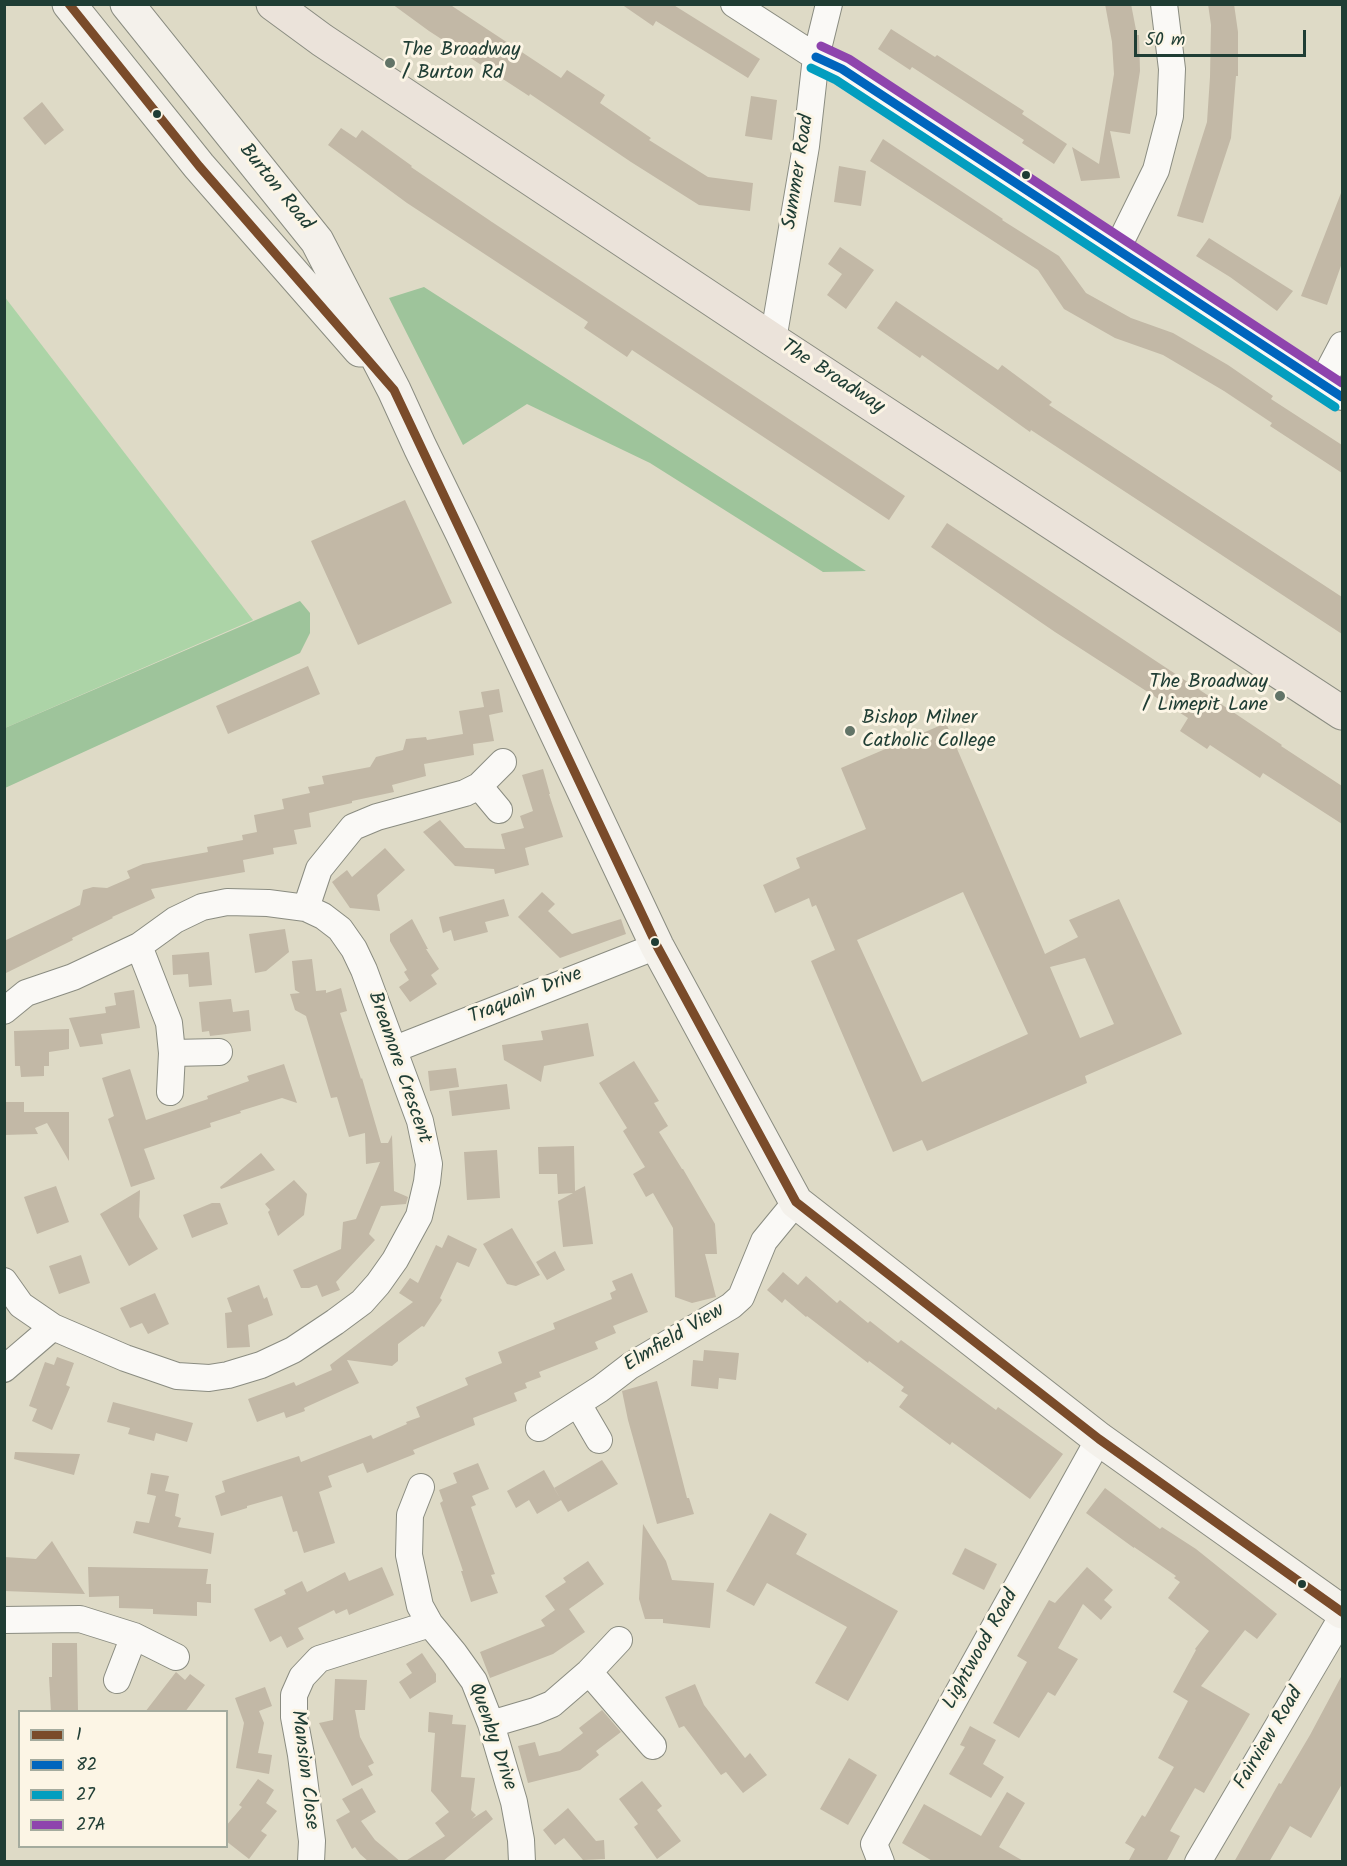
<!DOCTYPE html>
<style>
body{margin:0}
#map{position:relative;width:1347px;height:1866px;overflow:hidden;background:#dedac6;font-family:Kalam,sans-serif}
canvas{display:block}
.frame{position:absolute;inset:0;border:6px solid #1f3d34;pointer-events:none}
.legend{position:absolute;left:18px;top:1710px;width:210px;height:138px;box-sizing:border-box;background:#fcf5e5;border:2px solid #a4ab9e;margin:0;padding:8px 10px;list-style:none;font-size:18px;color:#1f3d34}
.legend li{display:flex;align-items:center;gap:12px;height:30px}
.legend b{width:30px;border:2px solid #a4ab9e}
.scale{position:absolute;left:1134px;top:30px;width:172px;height:27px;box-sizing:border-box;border:3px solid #1f3d34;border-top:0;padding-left:8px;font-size:18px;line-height:21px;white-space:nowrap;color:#1f3d34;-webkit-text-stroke:4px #fcf5e5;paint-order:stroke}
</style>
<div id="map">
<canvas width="1347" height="1866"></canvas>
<div class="frame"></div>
<ul class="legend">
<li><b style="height:8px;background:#7a4b2a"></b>1</li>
<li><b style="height:8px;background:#0065bd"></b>82</li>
<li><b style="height:8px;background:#039ebf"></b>27</li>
<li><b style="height:8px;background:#8e44ad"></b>27A</li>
</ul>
<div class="scale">50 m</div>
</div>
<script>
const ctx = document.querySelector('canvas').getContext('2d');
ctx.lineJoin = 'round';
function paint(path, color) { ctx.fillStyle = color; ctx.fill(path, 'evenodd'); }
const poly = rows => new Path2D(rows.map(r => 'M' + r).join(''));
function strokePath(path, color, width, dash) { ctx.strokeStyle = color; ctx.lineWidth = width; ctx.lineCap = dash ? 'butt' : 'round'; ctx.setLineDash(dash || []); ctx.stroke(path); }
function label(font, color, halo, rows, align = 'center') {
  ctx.font = font + ' Kalam,sans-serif'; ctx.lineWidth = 6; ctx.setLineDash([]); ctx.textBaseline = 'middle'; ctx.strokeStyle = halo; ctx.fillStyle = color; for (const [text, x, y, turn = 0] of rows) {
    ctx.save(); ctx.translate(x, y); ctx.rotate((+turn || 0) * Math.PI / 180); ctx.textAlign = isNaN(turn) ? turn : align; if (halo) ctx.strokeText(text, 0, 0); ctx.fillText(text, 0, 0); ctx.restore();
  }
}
const green = poly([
 [4,296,253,620,5,728,4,728]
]);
const forest = poly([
 [424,287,866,571,823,572,650,463,527,404,463,445,389,298],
 [300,601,310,613,310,633,300,653,5,788,5,728]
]);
const building = poly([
 [392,4,449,4,561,78,567,70,605,95,600,103,651,138,649,140,708,177,753,183,750,211,699,205,631,162,530,94,529,96,429,31],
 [621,4,672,4,760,59,748,78,656,21,653,26],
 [1105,4,1131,4,1137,35,1139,35,1140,71,1130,134,1110,131,1120,178,1081,181,1072,147,1099,164,1114,74,1112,42],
 [1208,4,1234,4,1238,32,1238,76,1236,76,1231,138,1203,223,1177,216,1207,122,1210,77,1211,25],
 [891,29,935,57,937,55,1024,111,1022,114,1067,144,1054,164,1022,143,1024,140,912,67,910,70,878,49],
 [751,96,777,100,772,140,745,136],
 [42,102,64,130,45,145,23,118],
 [341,128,356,138,362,130,412,166,411,167,492,222,905,496,889,520,632,350,627,357,584,328,588,322,407,203,328,145],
 [883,139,1003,219,1002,220,1059,256,1086,293,1131,318,1173,333,1228,365,1273,396,1271,399,1342,445,1342,473,1270,426,1272,423,1224,391,1163,355,1115,338,1064,309,1038,270,870,161],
 [839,166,866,171,861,206,834,202],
 [1341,193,1342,193,1342,263,1327,305,1301,296],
 [1209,238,1293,291,1277,311,1230,277,1196,256],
 [840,247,874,270,846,309,827,295,842,274,828,264],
 [896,301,998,370,1002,365,1052,402,1049,405,1342,597,1342,634,1031,430,1030,432,922,355,920,358,877,328],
 [405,500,452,603,358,645,311,541],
 [947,523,1227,708,1282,745,1281,746,1342,786,1342,824,1263,773,1260,778,1210,745,1207,749,1180,731,1188,718,1055,632,931,547],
 [308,666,320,694,228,734,216,706],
 [499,689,503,712,489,715,494,741,473,744,474,755,424,764,426,776,392,785,394,792,352,801,352,803,309,813,311,827,294,830,297,844,273,848,274,854,243,860,245,872,151,889,155,898,112,917,113,918,72,938,73,940,4,974,4,941,80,905,83,890,93,887,107,888,130,878,127,871,143,864,208,852,207,847,243,840,242,835,257,832,254,815,284,809,282,799,310,793,308,787,324,784,322,776,370,767,376,757,403,750,406,739,426,737,427,740,463,734,459,711,484,707,481,692],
 [946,723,1045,954,1078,937,1069,920,1119,899,1182,1034,1085,1076,1087,1083,927,1151,922,1140,893,1152,811,961,835,950,816,905,812,907,809,898,775,913,763,885,800,868,796,858,866,829,841,768],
 [963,892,1028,1034,922,1082,857,940],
 [1085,958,1114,1024,1080,1038,1050,967],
 [543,769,550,794,549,794,563,837,525,848,529,865,495,874,494,869,455,866,423,832,440,820,465,848,505,849,501,834,524,828,520,816,533,811,522,775],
 [385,848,405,870,377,895,380,911,350,908,332,882,347,870,352,877],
 [542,892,555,904,548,911,572,934,621,919,626,934,560,958,518,917],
 [504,899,509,916,485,922,488,932,454,941,451,930,443,933,439,917],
 [412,919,428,949,426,949,439,969,431,975,437,984,410,1002,399,987,409,980,404,972,407,970,390,941,390,934],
 [285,929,289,952,266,971,255,973,249,934],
 [209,952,212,985,189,987,188,974,173,975,172,955],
 [312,959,316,991,326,990,326,993,341,988,347,1011,340,1013,361,1079,362,1078,381,1143,388,1143,392,1135,394,1191,408,1197,406,1204,381,1206,369,1234,375,1240,336,1282,340,1290,322,1297,317,1285,309,1288,301,1288,293,1270,341,1249,343,1222,356,1219,380,1162,366,1164,365,1133,349,1137,337,1097,331,1098,306,1016,295,1010,290,994,300,993,295,990,292,961],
 [134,990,140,1028,101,1034,103,1044,80,1047,69,1018,106,1013,105,1007,116,1005,114,993],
 [231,999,233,1012,249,1010,251,1031,210,1036,209,1031,202,1032,199,1002],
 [588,1023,594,1056,544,1066,541,1082,504,1060,502,1045,543,1040,541,1031],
 [69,1029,69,1049,49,1052,49,1066,44,1066,44,1076,21,1077,20,1066,15,1066,14,1031],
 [634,1061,659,1101,654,1103,668,1126,659,1132,682,1169,683,1169,715,1224,717,1254,705,1254,716,1297,692,1303,675,1297,673,1228,653,1193,646,1197,633,1174,645,1167,623,1131,627,1128,599,1083],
 [284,1064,297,1103,282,1098,240,1111,241,1113,210,1123,211,1127,144,1149,155,1179,131,1187,108,1119,114,1116,102,1078,130,1069,146,1120,208,1099,207,1096,249,1081,247,1076],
 [456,1068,459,1087,430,1091,428,1071],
 [507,1084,510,1109,452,1116,449,1091],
 [6,1102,24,1102,24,1112,69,1112,69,1161,47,1123,35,1128,38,1134,4,1135],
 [574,1146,575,1191,585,1186,593,1244,563,1247,558,1201,573,1193,558,1194,557,1174,539,1174,538,1147],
 [497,1150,500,1198,467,1200,464,1152],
 [261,1153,275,1170,221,1189,220,1187],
 [294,1180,307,1194,304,1215,278,1236,268,1212,270,1210,265,1204],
 [56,1186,69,1222,37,1234,24,1197],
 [140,1190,139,1217,158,1249,129,1266,100,1214],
 [212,1203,220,1203,228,1224,192,1238,183,1215],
 [512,1228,540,1275,516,1286,507,1284,483,1244],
 [448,1235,477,1249,469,1267,457,1262,440,1298,442,1300,424,1327,422,1326,398,1344,398,1361,392,1366,347,1360,359,1383,304,1408,305,1411,286,1418,284,1412,257,1422,248,1399,294,1382,296,1386,332,1370,330,1365,413,1302,399,1293,410,1278,418,1283,436,1245,442,1248],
 [555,1251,565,1270,547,1280,536,1262],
 [81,1255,90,1283,59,1294,49,1266],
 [783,1272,798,1285,806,1276,837,1303,840,1300,868,1323,870,1321,898,1343,901,1340,996,1410,998,1407,1063,1454,1030,1499,952,1442,950,1445,899,1407,908,1395,901,1391,904,1387,869,1361,868,1363,807,1316,806,1317,785,1299,782,1303,767,1290],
 [632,1273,648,1312,613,1326,616,1333,595,1342,598,1349,539,1372,541,1377,525,1383,527,1388,514,1393,517,1401,473,1418,475,1425,413,1450,415,1454,367,1473,363,1463,328,1476,332,1487,319,1492,335,1543,304,1553,297,1531,293,1532,282,1496,247,1506,247,1508,221,1516,215,1496,225,1492,222,1481,299,1456,301,1462,371,1435,373,1439,407,1424,406,1422,420,1417,416,1407,468,1385,465,1378,502,1363,498,1352,555,1329,553,1323,612,1299,610,1293,616,1290,612,1281],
 [259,1285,264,1299,267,1297,273,1315,248,1325,250,1347,227,1348,225,1313,232,1312,227,1298],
 [155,1293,169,1324,148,1334,142,1323,130,1328,120,1308],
 [704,1350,739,1353,736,1380,719,1378,718,1389,691,1386,693,1360,703,1361],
 [57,1357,74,1363,66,1385,70,1387,52,1430,32,1421,37,1409,29,1406,45,1362,54,1365],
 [657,1381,687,1498,689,1498,694,1514,657,1524,628,1420,622,1391],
 [113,1402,193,1423,187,1442,156,1433,154,1441,128,1434,130,1428,107,1422],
 [15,1452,80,1454,74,1475,14,1459],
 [602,1460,618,1484,568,1512,554,1488],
 [478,1463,489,1489,472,1496,476,1505,471,1507,495,1574,491,1575,498,1593,471,1602,461,1571,463,1571,440,1503,443,1501,439,1490,457,1483,453,1473],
 [544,1470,561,1500,537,1514,529,1500,516,1508,507,1491],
 [151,1473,169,1476,165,1491,179,1494,175,1516,181,1518,178,1527,214,1533,211,1554,133,1533,136,1521,149,1523,156,1496,147,1494],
 [1105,1488,1160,1529,1162,1527,1196,1549,1277,1614,1257,1639,1245,1630,1201,1686,1250,1714,1204,1793,1195,1788,1170,1831,1180,1836,1166,1862,1128,1862,1135,1849,1125,1843,1142,1815,1145,1817,1174,1767,1158,1758,1188,1701,1173,1692,1196,1650,1195,1649,1209,1631,1168,1598,1180,1582,1174,1578,1176,1576,1134,1547,1134,1548,1086,1513],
 [770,1513,807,1534,796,1554,898,1611,848,1701,815,1683,847,1627,767,1583,754,1606,726,1591],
 [643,1524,666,1561,672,1580,714,1583,710,1628,663,1623,663,1619,645,1619,639,1599],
 [52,1541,85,1594,4,1591,4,1557,36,1559],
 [965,1548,997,1564,984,1590,952,1574],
 [588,1561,604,1584,569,1609,585,1632,553,1654,490,1678,480,1652,545,1626,541,1620,555,1610,545,1596,566,1582,563,1578],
 [88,1567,208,1569,206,1584,211,1584,211,1603,197,1602,197,1616,153,1614,153,1609,119,1608,119,1596,89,1597],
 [382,1567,394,1595,349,1615,347,1609,336,1614,334,1610,298,1628,304,1639,287,1648,281,1636,270,1642,254,1609,286,1594,284,1590,302,1581,307,1592,345,1572,349,1581],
 [1087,1567,1113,1590,1104,1600,1112,1607,1101,1620,1083,1604,1058,1648,1078,1659,1055,1696,1048,1692,1019,1738,993,1723,1027,1662,1017,1656,1049,1600,1055,1603],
 [52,1643,77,1643,78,1712,51,1712,49,1677,52,1677],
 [422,1653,436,1674,436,1682,410,1699,399,1682,412,1673,406,1664],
 [176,1672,185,1680,190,1674,205,1685,185,1712,145,1712],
 [1342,1675,1342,1784,1311,1838,1290,1826,1269,1862,1234,1862,1279,1783,1281,1784,1310,1735],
 [335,1679,367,1680,365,1710,355,1710,360,1737,374,1763,368,1766,373,1775,352,1786,319,1723,333,1720],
 [695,1684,704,1705,745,1758,750,1753,767,1775,743,1793,726,1772,721,1775,684,1726,679,1728,665,1697],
 [265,1687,272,1706,259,1711,264,1723,258,1753,272,1755,269,1774,236,1768,244,1723,235,1698],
 [602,1710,621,1732,596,1751,599,1755,580,1770,528,1783,518,1746,535,1742,539,1756,560,1751,583,1733,579,1728],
 [429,1712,453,1715,452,1724,466,1725,461,1777,475,1778,471,1810,476,1815,472,1819,486,1810,493,1819,442,1862,404,1862,445,1836,435,1823,449,1812,431,1791,435,1733,428,1732],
 [970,1726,996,1740,983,1764,1004,1777,991,1798,949,1774,965,1747,960,1745],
 [849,1758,877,1775,848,1825,820,1809],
 [258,1779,274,1790,266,1803,277,1811,261,1831,267,1835,249,1859,226,1841,226,1826,242,1807,239,1805],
 [642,1781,662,1806,657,1810,681,1841,657,1859,634,1827,638,1824,619,1799],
 [362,1788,376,1812,361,1821,375,1840,401,1862,369,1862,360,1854,355,1847,352,1849,336,1820,350,1812,342,1799],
 [1007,1792,1025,1803,999,1847,1025,1862,934,1862,902,1843,924,1804,981,1836],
 [568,1808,596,1841,604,1840,605,1859,583,1860,564,1838,555,1845,543,1830]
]);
const minor = poly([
 [734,4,816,57,842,69,1342,397],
 [1117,249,1156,170,1170,116,1172,69,1164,4],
 [773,340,806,146,816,57,829,4],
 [1322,383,1342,345],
 [479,786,499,810],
 [306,908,319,869,353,827,377,817,465,793,479,786,503,762],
 [139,946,169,1023,172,1053,170,1092],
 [4,1011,26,993,73,977,139,946,175,920,202,907,227,902,268,903,306,908,323,916,340,929,354,949,364,970,420,1121,429,1164,427,1182,419,1216,395,1260,378,1284,362,1302,335,1322,293,1350,261,1365,228,1375,209,1378,177,1376,125,1358,53,1327,21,1305,4,1281],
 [395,1049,657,946],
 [172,1053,219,1052],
 [4,1369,53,1327],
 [578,1404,599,1440],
 [539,1428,600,1389,630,1366,731,1306,741,1297,764,1241,796,1202],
 [421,1487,410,1515,409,1555,420,1606,430,1624,454,1653,474,1681,491,1724,514,1802,521,1840,522,1862],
 [4,1620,80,1619,134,1636,176,1657],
 [589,1672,653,1746],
 [117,1680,134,1636],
 [491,1724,535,1711,552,1704,589,1672,619,1640],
 [311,1862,312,1841,301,1755,294,1717,294,1695,302,1677,319,1659,430,1624],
 [881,1862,874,1844,1099,1439],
 [1198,1862,1342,1617]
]);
const secondary = poly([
 [69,4,199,166,360,350],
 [127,4,317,241,394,390,420,447,462,533,657,946,796,1202,1099,1439,1342,1612]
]);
const primary = poly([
 [273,4,322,40,773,340,1342,713]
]);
const bus1 = poly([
 [69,4,199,166,394,390,657,946,796,1202,1099,1439,1342,1612]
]);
const bus2 = poly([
 [816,57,842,69,1342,397]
]);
const bus3 = poly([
 [811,68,836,80,1335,407]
]);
const bus4 = poly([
 [821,46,849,59,1342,383]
]);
const markers = [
 [390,63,6,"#627467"],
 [157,114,5,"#1f3d34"],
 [1026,175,5,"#1f3d34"],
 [1280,696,6,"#627467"],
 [850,731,6,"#627467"],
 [655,942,5,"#1f3d34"],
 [1302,1584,5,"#1f3d34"]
];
const poiNames = [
 ["The Broadway",402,52],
 ["/ Burton Rd",402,75],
 ["The Broadway",1268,684,"right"],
 ["/ Limepit Lane",1268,707,"right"],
 ["Bishop Milner",862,720],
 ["Catholic College",862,743]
];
const streetNames = [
 ["Summer Road",800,172,-81],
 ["Burton Road",275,188,51],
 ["The Broadway",832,378,33],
 ["Traquain Drive",526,997,-22],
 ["Breamore Crescent",398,1068,71],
 ["Elmfield View",675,1339,-31],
 ["Lightwood Road",982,1650,-61],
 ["Quenby Drive",491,1737,71],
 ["Fairview Road",1270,1739,-59],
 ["Mansion Close",303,1770,83]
];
paint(green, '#acd4a7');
paint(forest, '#9ec49b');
paint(building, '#c2b8a6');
strokePath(minor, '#8a8c81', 28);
strokePath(secondary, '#8a8c81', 35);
strokePath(primary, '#8a8c81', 35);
strokePath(minor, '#faf9f6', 26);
strokePath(secondary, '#f4f1eb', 33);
strokePath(primary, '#ebe3da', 33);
strokePath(bus1, '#7a4b2a', 9);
strokePath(bus2, '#0065bd', 9);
strokePath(bus3, '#039ebf', 9);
strokePath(bus4, '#8e44ad', 9);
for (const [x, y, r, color] of markers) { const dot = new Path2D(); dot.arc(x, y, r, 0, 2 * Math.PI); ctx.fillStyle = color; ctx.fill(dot); strokePath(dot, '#fcf5e5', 2); }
label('20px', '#1f3d34', '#fcf5e5', poiNames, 'left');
label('20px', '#1f3d34', '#fcf5e5', streetNames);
</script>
